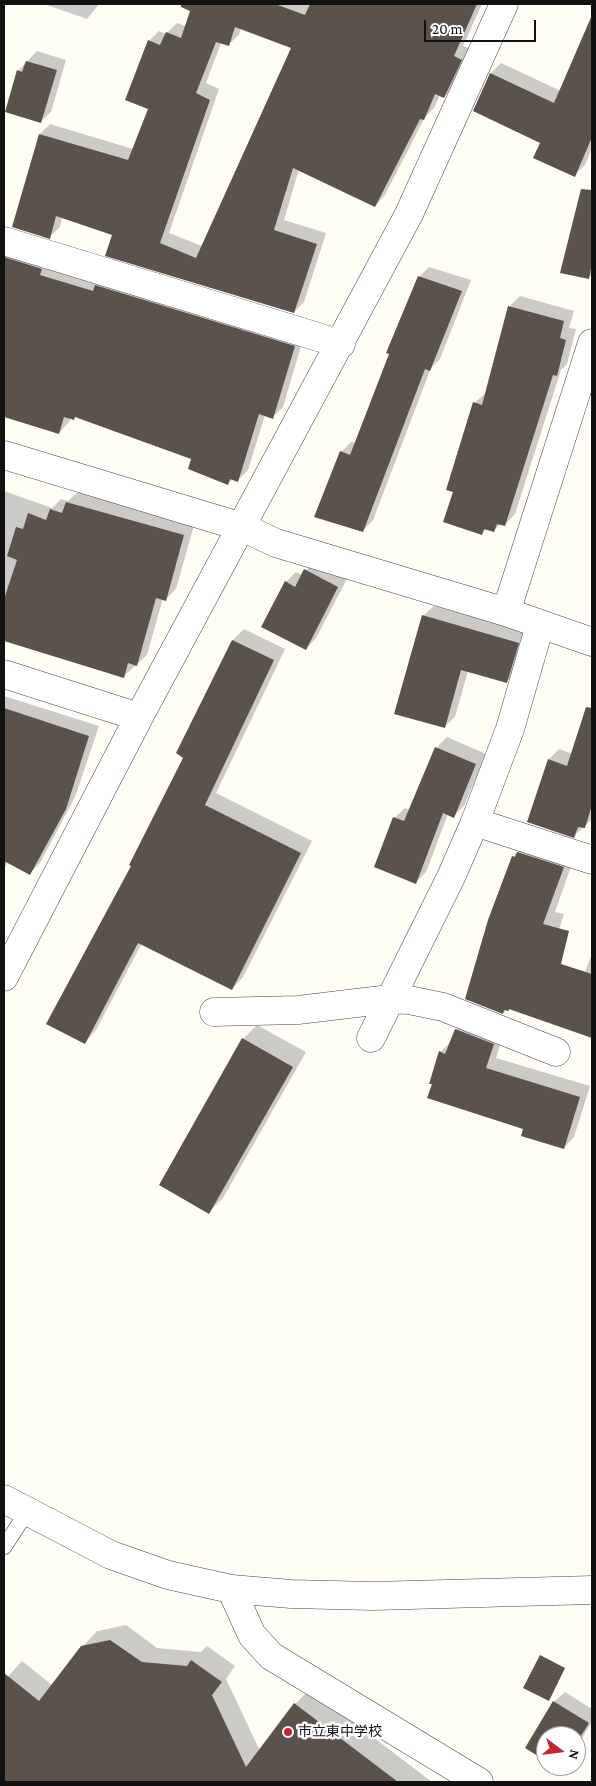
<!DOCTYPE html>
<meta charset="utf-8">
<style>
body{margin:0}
#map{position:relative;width:596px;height:1786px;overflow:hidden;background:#fffdf5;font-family:"Crimson Pro",serif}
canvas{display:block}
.frame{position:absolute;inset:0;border:5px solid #111;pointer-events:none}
.north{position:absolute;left:536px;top:1726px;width:50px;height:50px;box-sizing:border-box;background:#fff;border:1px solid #a0a0a0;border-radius:50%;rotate:105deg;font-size:14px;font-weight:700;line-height:20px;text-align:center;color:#111}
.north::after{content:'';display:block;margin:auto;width:18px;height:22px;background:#c4262e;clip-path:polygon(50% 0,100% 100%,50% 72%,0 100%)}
.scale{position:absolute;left:424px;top:20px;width:112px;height:22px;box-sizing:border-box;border:2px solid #111;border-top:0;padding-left:6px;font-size:15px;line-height:18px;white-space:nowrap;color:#111;-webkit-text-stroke:4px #fff;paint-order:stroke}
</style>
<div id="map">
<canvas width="596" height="1786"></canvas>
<div class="frame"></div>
<div class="north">N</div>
<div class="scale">20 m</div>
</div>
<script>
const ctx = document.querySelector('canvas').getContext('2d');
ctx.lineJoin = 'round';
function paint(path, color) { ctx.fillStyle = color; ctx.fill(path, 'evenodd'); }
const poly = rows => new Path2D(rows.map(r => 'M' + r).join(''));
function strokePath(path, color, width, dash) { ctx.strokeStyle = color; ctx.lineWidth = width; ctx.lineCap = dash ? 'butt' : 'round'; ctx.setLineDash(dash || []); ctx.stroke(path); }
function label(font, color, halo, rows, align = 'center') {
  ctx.font = font + ' "Crimson Pro","Noto Sans JP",serif'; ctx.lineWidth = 5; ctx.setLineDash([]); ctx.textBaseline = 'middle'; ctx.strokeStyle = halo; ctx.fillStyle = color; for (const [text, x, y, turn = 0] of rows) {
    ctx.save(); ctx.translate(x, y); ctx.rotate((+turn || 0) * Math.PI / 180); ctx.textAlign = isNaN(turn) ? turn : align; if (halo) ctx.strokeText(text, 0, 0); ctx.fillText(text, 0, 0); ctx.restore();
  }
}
const shadow = poly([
 [44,4,99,4,87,19],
 [194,4,482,4,463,46,471,49,454,86,444,97,440,95,434,108,425,117,385,195,375,206,299,169,284,220,326,233,304,302,294,312,113,235,62,217,60,227,49,237,40,134,50,124,133,149,150,108,149,41,159,31,166,34,177,23,186,26],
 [241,28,292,47,202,246,169,233,219,89,206,83,221,43,228,45,239,35],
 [592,28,592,148,585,165,574,175,541,142,474,111,491,73,501,63,561,91,585,35],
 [37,51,66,60,51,112,40,122,18,71],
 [589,192,592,192,592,274,588,278],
 [4,242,304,336,283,407,273,417,265,415,248,470,238,480,233,479,228,484,192,458,76,416,71,417,69,422,59,433,4,415],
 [429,267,471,280,440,359,431,368,373,520,363,531,341,452,351,442,356,443,419,277],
 [520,296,574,311,569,328,576,329,567,364,561,370,515,514,505,525,501,523,494,531,487,529,482,533,455,491,474,403,486,393,510,306],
 [4,491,52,508,61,499,68,501,78,492,194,525,176,589,166,599,163,598,147,655,123,677,4,640],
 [315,560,348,577,316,638,306,649,286,582,296,572,302,575],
 [434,606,528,632,517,671,507,681,468,671,455,717,444,727,423,616],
 [244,629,285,649,216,793,312,841,243,977,232,989,142,943,96,1030,85,1042,132,865,185,757,233,640],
 [4,696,99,726,75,797,40,863,29,874,8,862,4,869],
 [586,735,592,737,592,819,574,836,549,759,559,749,573,754],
 [447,737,486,754,464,806,453,816,448,814,426,872,416,882,394,818,405,808,410,810,436,748],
 [525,844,575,855,555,912,564,914,544,974,579,986,592,954,592,1037,510,1008,503,1013,513,857],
 [467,1019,503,1034,496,1058,590,1086,574,1137,564,1148,525,1128,440,1052,451,1042,456,1029],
 [257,1025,306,1052,223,1198,209,1212,161,1184,243,1039],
 [126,1625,157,1648,201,1652,207,1646,235,1666,226,1679,260,1751,295,1704,310,1689,432,1782,4,1782,4,1748,9,1741,4,1736,4,1681,22,1661,52,1685,82,1647,97,1631],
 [565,1692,592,1709,592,1722,576,1748,576,1736,546,1736,546,1760,526,1748,554,1702]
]);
const building = poly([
 [181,4,275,4,305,15,310,4,477,4,454,56,462,60,444,98,435,94,424,120,420,119,375,207,293,168,274,230,317,244,294,313,105,256,112,235,56,216,50,239,12,227,39,134,128,160,148,109,125,100,148,40,160,45,166,32,181,38,190,11,181,7],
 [235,27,291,48,196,258,160,243,210,100,196,93,216,42,229,46],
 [592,15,592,137,575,177,533,158,540,143,473,111,490,73,554,103],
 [26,61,57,70,41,123,5,112,17,70,22,72],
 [581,189,592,190,592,263,589,279,560,273],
 [4,257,42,269,40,275,93,291,95,285,295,346,273,419,259,414,238,482,230,479,228,485,188,469,191,459,75,417,74,420,64,417,59,434,4,417],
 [418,276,462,291,430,371,425,369,363,532,314,517,340,451,350,455,389,354,386,353],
 [508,306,564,321,560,338,566,340,557,376,553,375,505,526,497,524,494,532,484,529,482,535,443,522,453,492,446,490,473,402,482,405],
 [66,502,184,535,166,601,156,598,137,666,128,663,124,678,4,641,4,599,17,560,7,556,16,527,23,529,28,513,46,520,50,509,62,513],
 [304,569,338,587,306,650,261,627,285,581,295,587],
 [422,615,519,643,507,683,461,670,445,728,394,714],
 [232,640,274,660,205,805,301,853,232,990,138,943,85,1044,46,1024,131,866,129,865,183,758,176,753],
 [586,707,592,708,592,805,585,828,578,827,574,838,527,822,548,759,567,766],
 [4,708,89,736,66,809,30,875,4,861],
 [435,747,476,764,454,818,443,813,416,884,374,867,393,817,404,821],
 [517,852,564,867,543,924,569,931,561,964,592,974,592,1038,509,1009,509,1011,504,1010,503,1014,465,999,488,920,512,856,515,857],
 [455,1029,494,1044,486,1068,580,1097,564,1149,521,1136,523,1129,427,1098,432,1084,429,1084,439,1051,445,1054],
 [242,1038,293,1067,209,1214,159,1185],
 [110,1640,142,1662,187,1666,191,1660,222,1682,212,1695,246,1767,294,1703,398,1782,4,1782,4,1673,39,1701,81,1646],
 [540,1655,565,1668,549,1701,523,1688],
 [553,1701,589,1723,576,1744,576,1736,546,1736,546,1761,525,1748]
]);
const service = poly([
 [4,1547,27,1512]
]);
const minor = poly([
 [4,241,341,344],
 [4,455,242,527,276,543,506,612,592,642],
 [506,612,592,343],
 [4,674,139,717,409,214,504,4],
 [475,822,592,860],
 [4,977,139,717],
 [214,1012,298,1010,390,999,409,1000,443,1007,556,1052],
 [371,1038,451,877,475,822,510,729,540,625],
 [231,1589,252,1635,271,1656,479,1782]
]);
const tertiary = poly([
 [4,1499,111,1555,168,1575,231,1589,291,1594,373,1596,592,1590]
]);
const markers = [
 [288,1732,5,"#c4262e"]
];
const poiNames = [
 ["市立東中学校",298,1732]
];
paint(shadow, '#0003');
paint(building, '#5a524d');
strokePath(service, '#444', 16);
strokePath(minor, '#444', 29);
strokePath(tertiary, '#444', 29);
strokePath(service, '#fff', 15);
strokePath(minor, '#fff', 28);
strokePath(tertiary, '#fff', 28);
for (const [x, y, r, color] of markers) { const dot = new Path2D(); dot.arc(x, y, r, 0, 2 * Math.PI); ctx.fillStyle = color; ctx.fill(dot); strokePath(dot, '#fff', 2); }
label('14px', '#111', '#fff', poiNames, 'left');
</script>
